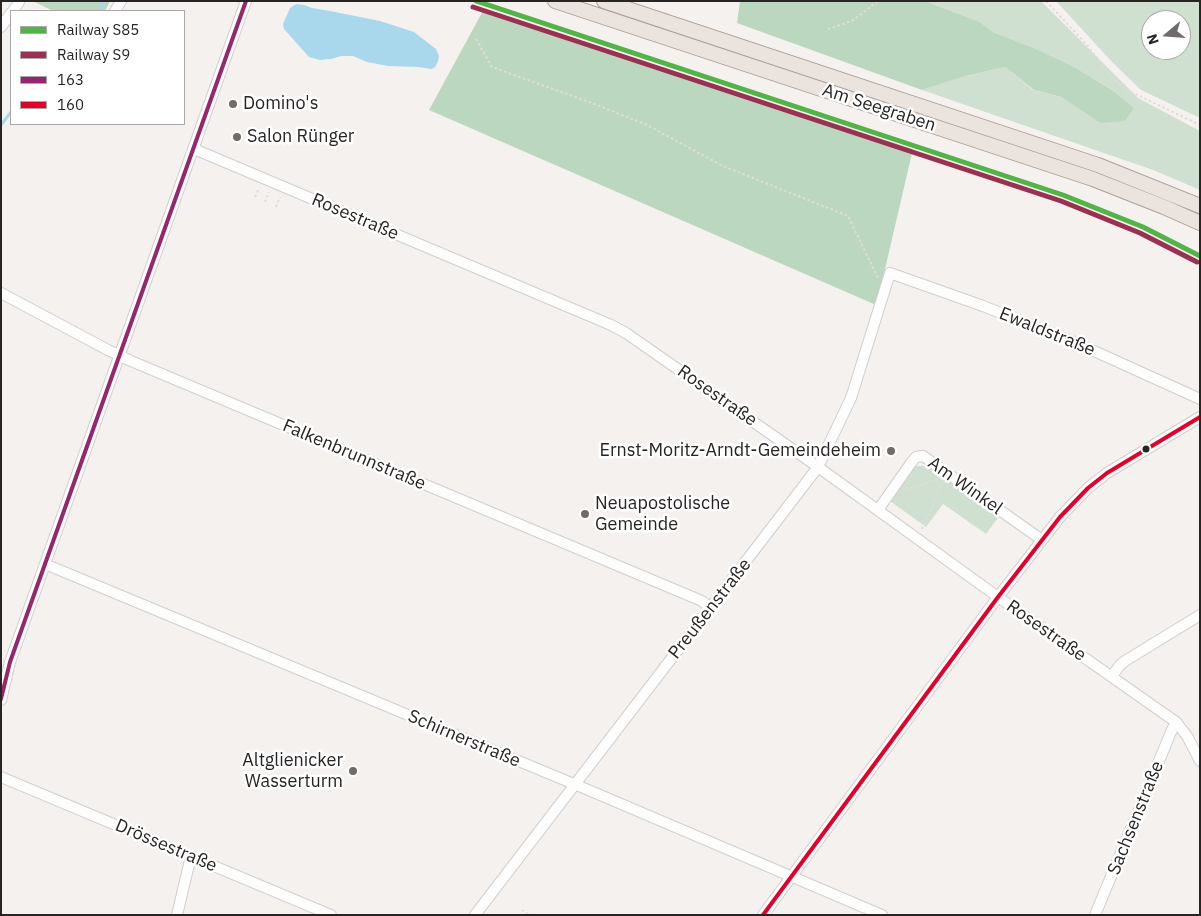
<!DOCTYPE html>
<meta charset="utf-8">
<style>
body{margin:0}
#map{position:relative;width:1201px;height:916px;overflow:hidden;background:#f5f1ef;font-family:"IBM Plex Sans",sans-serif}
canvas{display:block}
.frame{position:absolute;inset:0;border:2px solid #272423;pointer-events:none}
.legend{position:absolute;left:10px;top:10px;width:175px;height:115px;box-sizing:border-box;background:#fff;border:1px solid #a9a7a7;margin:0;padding:6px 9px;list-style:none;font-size:15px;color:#272423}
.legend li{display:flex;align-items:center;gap:10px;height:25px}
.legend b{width:25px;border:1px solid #a9a7a7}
.north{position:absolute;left:1141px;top:10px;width:50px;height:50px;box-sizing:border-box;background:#fff;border:1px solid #a9a7a7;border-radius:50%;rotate:252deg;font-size:14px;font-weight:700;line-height:20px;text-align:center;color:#272423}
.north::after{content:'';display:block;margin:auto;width:18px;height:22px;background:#6f6c6a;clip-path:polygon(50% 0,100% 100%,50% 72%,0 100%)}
</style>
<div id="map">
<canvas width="1201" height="916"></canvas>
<div class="frame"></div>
<ul class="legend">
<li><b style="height:6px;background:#52b447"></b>Railway S85</li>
<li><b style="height:6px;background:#9a3052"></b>Railway S9</li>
<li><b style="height:6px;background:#95276e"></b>163</li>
<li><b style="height:6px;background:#e4002b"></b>160</li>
</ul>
<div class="north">N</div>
</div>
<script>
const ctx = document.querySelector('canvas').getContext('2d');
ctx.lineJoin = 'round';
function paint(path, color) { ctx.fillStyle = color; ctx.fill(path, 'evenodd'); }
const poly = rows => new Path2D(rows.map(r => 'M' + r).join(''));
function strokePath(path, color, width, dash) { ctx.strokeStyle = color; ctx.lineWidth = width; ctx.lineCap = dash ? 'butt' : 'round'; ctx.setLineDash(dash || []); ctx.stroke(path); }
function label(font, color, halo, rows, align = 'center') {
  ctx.font = font + ' "IBM Plex Sans",sans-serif'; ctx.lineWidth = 5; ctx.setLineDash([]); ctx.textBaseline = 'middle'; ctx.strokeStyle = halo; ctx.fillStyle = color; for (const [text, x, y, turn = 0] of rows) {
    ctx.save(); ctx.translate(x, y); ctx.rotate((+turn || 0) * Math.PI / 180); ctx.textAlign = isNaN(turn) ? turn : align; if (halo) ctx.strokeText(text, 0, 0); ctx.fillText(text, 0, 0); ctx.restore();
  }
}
const green = poly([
 [925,1,1041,1,1138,98,1200,131,1200,190,1153,170,922,90,966,76,1005,67,1033,90,1061,97,1100,123,1134,108,1115,92,1076,68,1039,50,993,32,980,22],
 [1056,1,1200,1,1200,118,1141,90,1112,62],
 [1151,20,1181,20,1181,50,1151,50],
 [915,466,926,466,956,485,1000,515,986,534,943,504,926,527,890,501]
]);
const forest = poly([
 [33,1,110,1,105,11,53,11],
 [740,1,925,1,980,22,993,32,1039,50,1076,68,1115,92,1134,108,1125,121,1100,123,1061,97,1034,90,1005,67,966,76,922,90,737,23],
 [484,9,913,149,885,269,876,305,429,110]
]);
const water = poly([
 [296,4,304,5,312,8,330,11,380,21,414,32,436,49,439,56,438,61,436,66,432,69,418,67,388,66,367,62,353,56,341,56,331,59,320,60,309,57,284,29,283,24,290,8]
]);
const stream = poly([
 [100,11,105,1],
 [1,125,11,112]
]);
const path = poly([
 [1046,1,1088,46,1113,79,1127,90,1200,125],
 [828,29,852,21,878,1],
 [476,39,492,67,592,103,647,125,723,166,848,216,878,278],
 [255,197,259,188],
 [265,202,269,192],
 [276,207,280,197],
 [933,480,941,486],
 [906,490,937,479],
 [922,529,943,483],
 [522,910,529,915]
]);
const minor = poly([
 [13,11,19,2],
 [115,11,121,1],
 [1,27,11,13],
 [194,149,611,325,626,333,818,467,998,597,1176,722,1187,736,1200,761],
 [1,293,108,350,131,361,702,601,710,608],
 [878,510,911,463,916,457,923,456,1042,540],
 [45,564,586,789,882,915],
 [1112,676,1120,665,1125,661,1200,615],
 [1,700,10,662,246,1],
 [1,777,331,915],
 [177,915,191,856],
 [475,915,818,467,851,398,890,273,983,306,1072,341,1200,399],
 [763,915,998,597,1060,517,1088,488,1107,473,1200,417],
 [1095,915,1171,732,1176,722]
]);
const major = poly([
 [555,1,1093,179,1164,207,1200,223],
 [604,1,1098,165,1200,206]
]);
const bus1 = poly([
 [1,699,10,662,246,1]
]);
const bus2 = poly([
 [763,915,998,597,1060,517,1088,488,1107,473,1200,417]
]);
const rail1 = poly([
 [476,1,1063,195,1143,227,1200,256]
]);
const rail2 = poly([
 [473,7,1061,201,1140,233,1197,262]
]);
const markers = [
 [233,104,5,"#6f6c6a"],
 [237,137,5,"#6f6c6a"],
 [1146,449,4.5,"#272423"],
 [891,451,5,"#6f6c6a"],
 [585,514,5,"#6f6c6a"],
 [353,771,5,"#6f6c6a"]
];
const poiNames = [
 ["Domino's",243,104],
 ["Salon Rünger",247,137],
 ["Ernst-Moritz-Arndt-Gemeindeheim",881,451,"right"],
 ["Neuapostolische",595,504],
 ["Gemeinde",595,525],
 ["Altglienicker",343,761,"right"],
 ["Wasserturm",343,782,"right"]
];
const streetNames = [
 ["Am Seegraben",879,108,18],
 ["Rosestraße",355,217,23],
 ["Ewaldstraße",1047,332,22],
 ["Rosestraße",717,396,35],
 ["Falkenbrunnstraße",354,455,23],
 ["Am Winkel",965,486,35],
 ["Preußenstraße",710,609,-52],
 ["Rosestraße",1046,631,35],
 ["Schirnerstraße",464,739,23],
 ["Sachsenstraße",1136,818,-68],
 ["Drössestraße",166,846,23]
];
paint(green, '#d0e0d0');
paint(forest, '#bcd7bf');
paint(water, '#a9d8ed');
strokePath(stream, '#a9d8ed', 3);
strokePath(minor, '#d1cecc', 12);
strokePath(major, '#aea098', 16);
strokePath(path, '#dedddb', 2, [2.5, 2.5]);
strokePath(minor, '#fefdfd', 10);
strokePath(major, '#eae3de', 14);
strokePath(bus1, '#95276e', 4);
strokePath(bus2, '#e4002b', 4);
strokePath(rail1, '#52b447', 5);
strokePath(rail2, '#9a3052', 5);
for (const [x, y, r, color] of markers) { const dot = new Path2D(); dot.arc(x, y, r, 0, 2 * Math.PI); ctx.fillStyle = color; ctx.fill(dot); strokePath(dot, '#fff', 2); }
label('18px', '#272423', '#fff', poiNames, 'left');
label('18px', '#272423', '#fff', streetNames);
</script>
